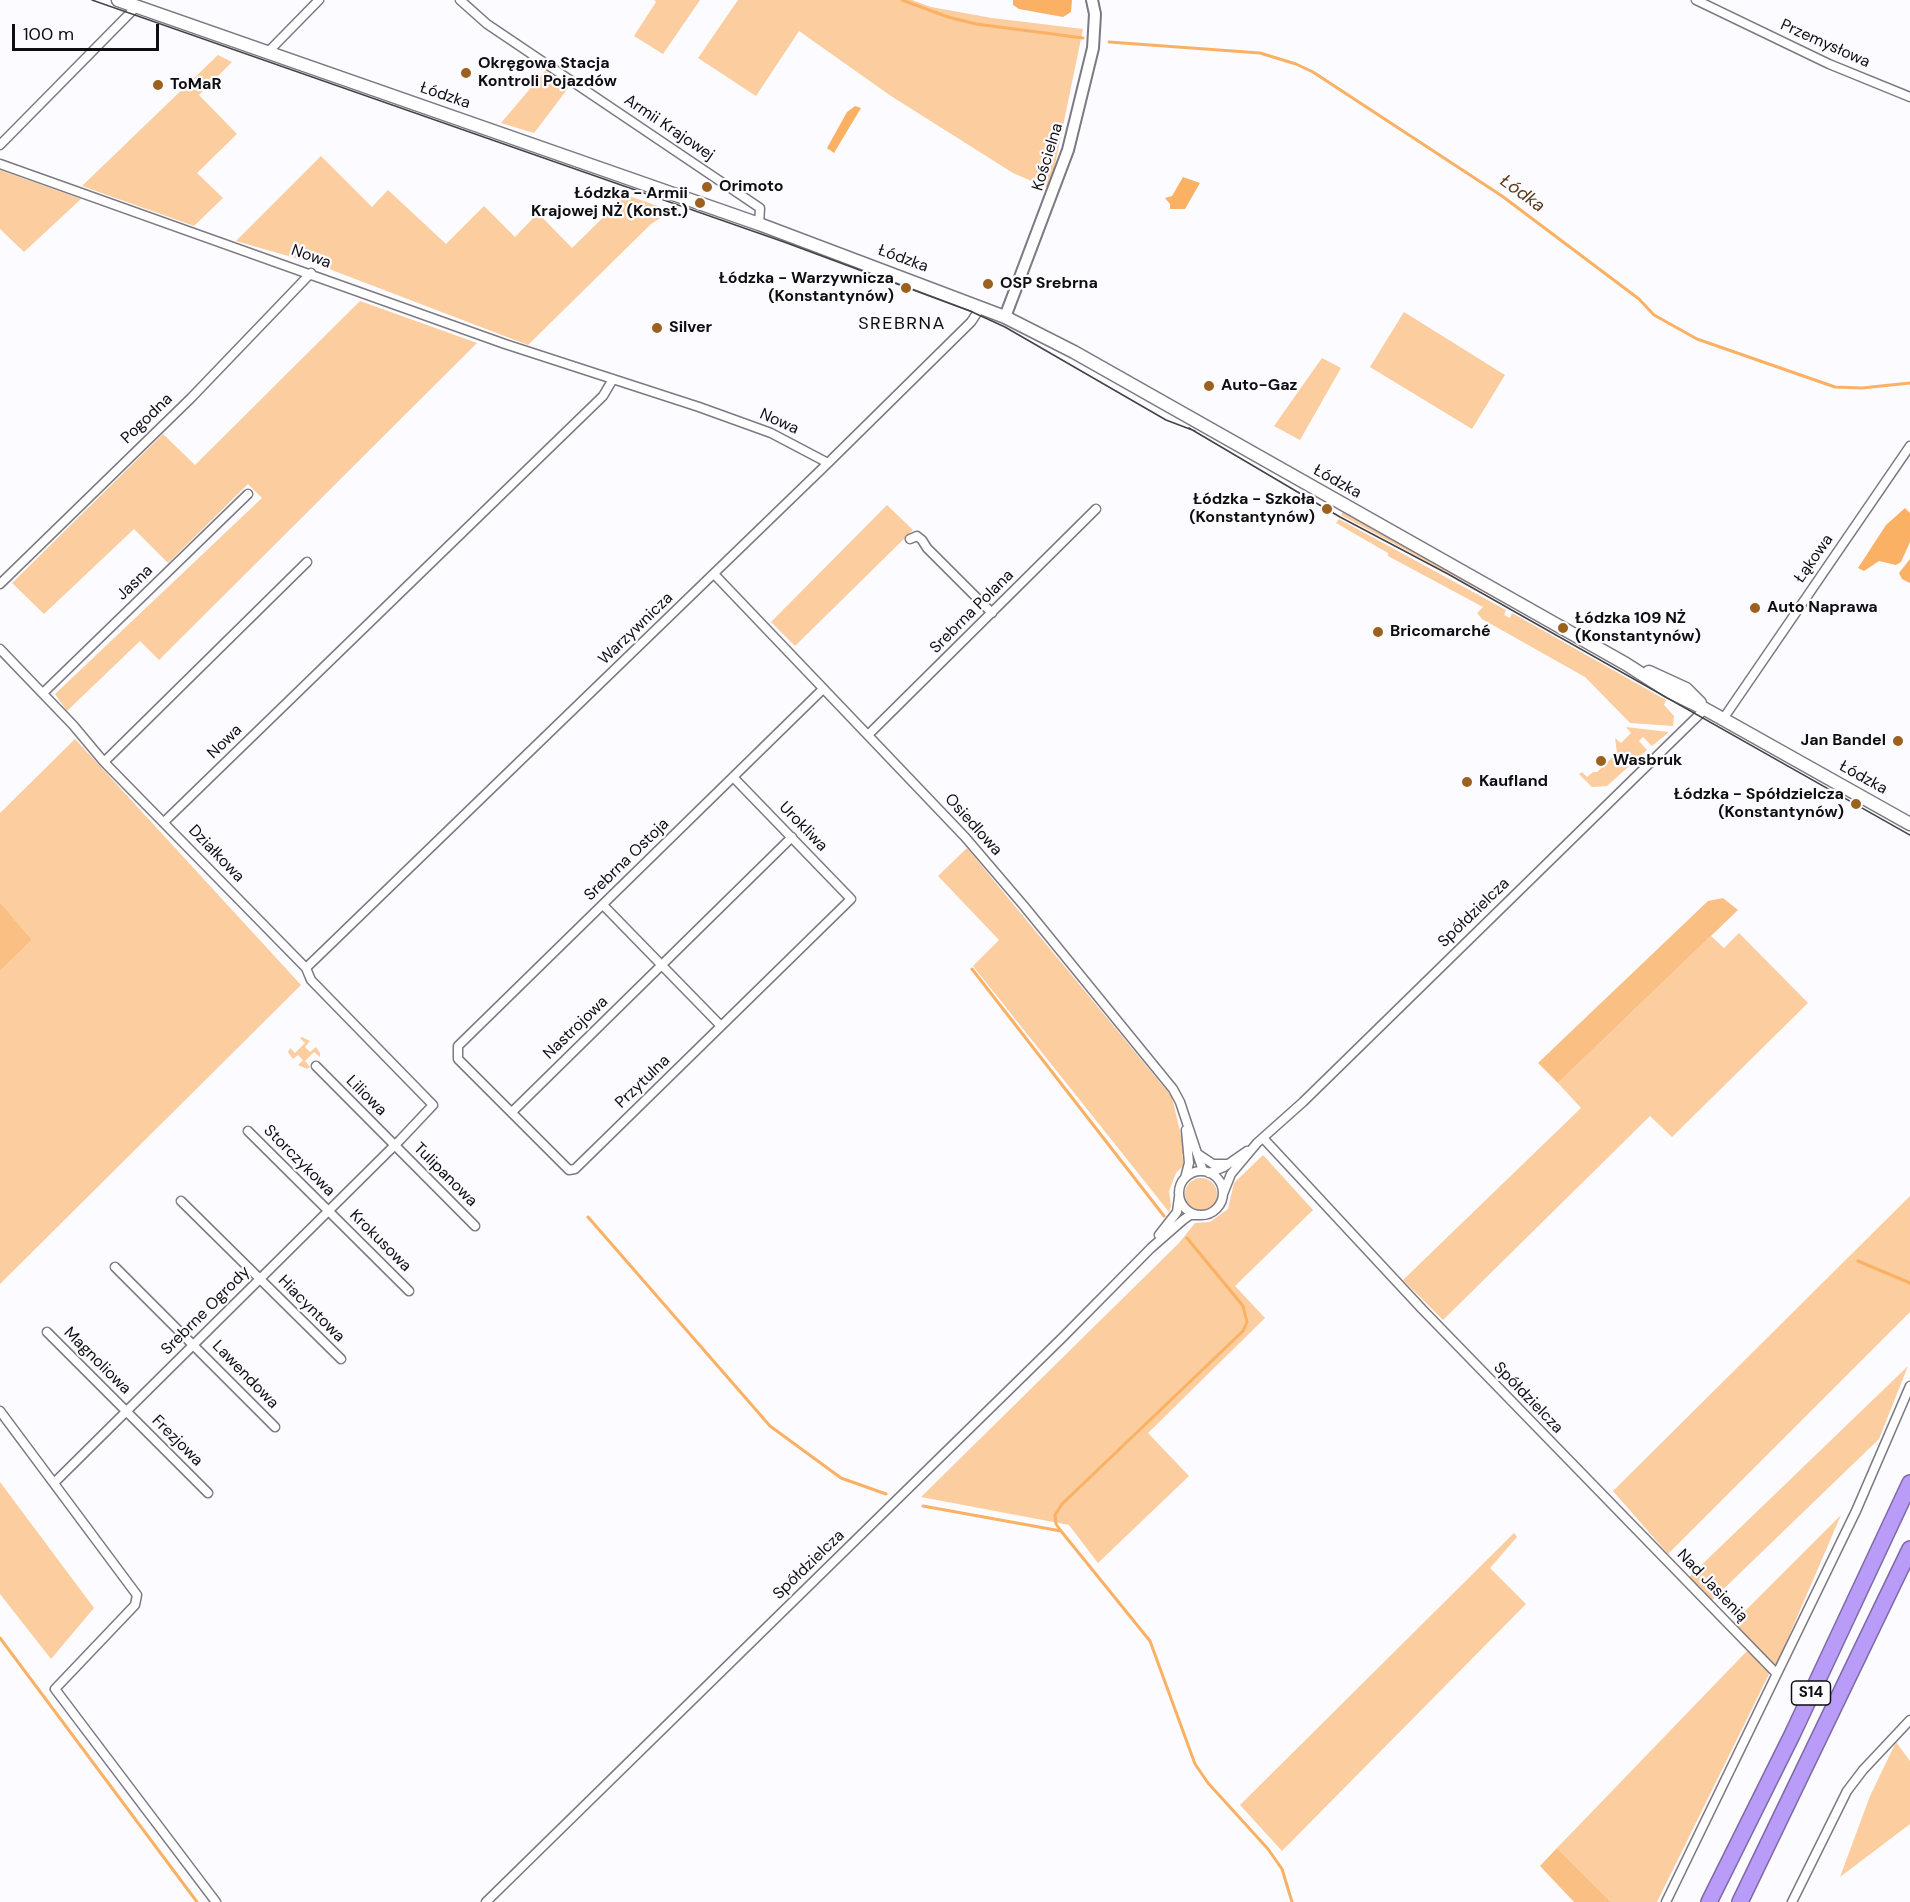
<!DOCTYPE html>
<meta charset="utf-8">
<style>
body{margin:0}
#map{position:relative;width:1910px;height:1902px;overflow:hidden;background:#fcfbff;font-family:"DM Sans",sans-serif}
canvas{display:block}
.scale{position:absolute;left:12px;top:24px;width:147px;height:27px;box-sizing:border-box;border:3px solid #0e0d10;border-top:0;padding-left:8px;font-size:18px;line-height:21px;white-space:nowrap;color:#0e0d10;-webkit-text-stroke:4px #fcfbff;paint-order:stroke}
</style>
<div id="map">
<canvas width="1910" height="1902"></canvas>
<div class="scale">100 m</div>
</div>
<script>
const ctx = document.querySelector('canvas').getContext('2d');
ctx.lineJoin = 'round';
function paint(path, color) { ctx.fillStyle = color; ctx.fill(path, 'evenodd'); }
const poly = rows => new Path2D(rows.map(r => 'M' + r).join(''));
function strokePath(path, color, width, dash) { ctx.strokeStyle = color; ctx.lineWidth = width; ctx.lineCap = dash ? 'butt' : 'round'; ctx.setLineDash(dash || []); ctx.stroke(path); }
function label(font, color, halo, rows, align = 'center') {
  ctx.font = font + ' "DM Sans",sans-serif'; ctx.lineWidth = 4.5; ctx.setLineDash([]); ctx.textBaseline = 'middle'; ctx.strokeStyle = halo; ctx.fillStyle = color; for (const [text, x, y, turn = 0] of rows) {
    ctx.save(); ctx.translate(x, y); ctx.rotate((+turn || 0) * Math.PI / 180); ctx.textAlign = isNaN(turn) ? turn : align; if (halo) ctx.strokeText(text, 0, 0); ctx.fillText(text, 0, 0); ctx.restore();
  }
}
const green = poly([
 [654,0,700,0,663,54,634,36,656,2],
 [738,0,912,0,931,7,992,18,1083,29,1050,189,1013,173,891,96,799,31,756,96,698,58],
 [218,55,232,62,199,95,237,134,197,173,223,198,194,226,82,186],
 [545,71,569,87,534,133,501,123],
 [321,156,372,207,388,190,446,244,484,206,515,237,538,213,572,248,626,195,672,211,651,224,528,345,316,264,236,241],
 [0,170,81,199,24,252,0,229],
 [360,301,477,343,159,660,140,641,67,711,55,694,262,498,248,484,168,563,134,529,44,614,12,583,163,434,195,465],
 [1404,312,1505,375,1472,429,1370,367],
 [1322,358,1341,368,1300,440,1274,426],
 [887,505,913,530,795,646,771,622],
 [1344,510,1508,604,1509,606,1341,515],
 [1339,519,1506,610,1504,615,1510,618,1512,613,1666,700,1664,705,1674,716,1673,726,1630,723,1585,677,1482,619,1477,613,1483,607,1388,556,1388,553,1336,523],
 [1517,608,1669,695,1515,609],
 [1626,727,1669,732,1652,746,1643,737,1639,741,1647,750,1607,786,1592,787,1579,774,1582,772,1587,777,1593,772,1597,772,1617,753,1615,738,1621,743,1631,733],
 [75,739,301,985,0,1284,0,971,32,940,0,902,0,813],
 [967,848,1172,1097,1185,1153,1182,1154,1184,1165,1176,1173,1169,1191,1171,1206,1169,1212,973,966,999,940,938,876],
 [1739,933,1808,1003,1672,1137,1650,1116,1443,1320,1403,1280,1581,1108,1558,1083,1711,936,1724,948],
 [302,1037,310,1041,305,1047,310,1052,316,1047,320,1053,320,1057,314,1052,305,1061,310,1067,307,1069,298,1065,303,1060,298,1055,293,1059,288,1052,290,1048,295,1053,305,1043,300,1038],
 [1263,1155,1313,1210,1235,1286,1265,1318,1148,1433,1189,1476,1098,1563,1069,1525,921,1497,1179,1243,1195,1223,1210,1222,1228,1209,1234,1183],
 '1185 1194a16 16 0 1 1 32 0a16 16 0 1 1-32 0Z',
 [1910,1196,1910,1312,1668,1554,1613,1491],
 [1908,1366,1879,1439,1711,1601,1689,1577],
 [0,1482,94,1608,51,1659,0,1594],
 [1841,1515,1776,1666,1733,1623],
 [1514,1533,1517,1537,1490,1568,1526,1604,1282,1851,1240,1805],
 [1747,1651,1770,1672,1657,1902,1611,1902,1557,1848],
 [1896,1742,1910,1761,1910,1824,1840,1877,1870,1796]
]);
const forest = poly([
 [1723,898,1738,910,1558,1083,1538,1063,1708,901],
 [0,902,32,940,0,971],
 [1557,1848,1611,1902,1574,1902,1540,1866]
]);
const water = poly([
 [1013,0,1072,0,1071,12,1063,17,1019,9,1013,5],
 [855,106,861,108,834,153,827,148,847,112],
 [1183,177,1200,183,1185,209,1170,209,1170,204,1165,198,1172,196],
 [1905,508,1910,513,1910,542,1901,562,1896,565,1879,561,1864,571,1858,568,1886,525],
 [1910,559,1910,583,1902,579,1899,573]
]);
const stream = poly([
 [902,0,948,17,976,24,1083,38],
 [1109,42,1260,53,1296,64,1313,72,1502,196,1639,299,1654,315,1697,339,1835,387,1862,388,1910,383],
 [972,969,1164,1216],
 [588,1217,770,1426,841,1478,886,1494],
 [1858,1261,1910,1283],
 [923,1506,1061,1531,1150,1641,1195,1764,1208,1783,1268,1849,1282,1869,1292,1902],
 [1061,1531,1056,1524,1055,1515,1062,1504,1243,1331,1247,1322,1243,1306,1187,1238],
 [0,1638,197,1902]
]);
const minor = poly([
 [460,0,487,24,760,208,759,224],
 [1696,0,1829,64,1910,97],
 [268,52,319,0],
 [0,145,136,7],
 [0,164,505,344,699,407,771,433,828,463],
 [910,539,917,536,922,540,927,548,992,613],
 [714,574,965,837,1024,906,1173,1089,1180,1102,1203,1171],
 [0,584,191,398,311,273],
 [0,649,73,725,104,762,306,968,311,980,433,1105,400,1140,54,1483],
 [43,693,248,494],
 [1723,719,1910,446],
 [868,735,1096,509],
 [104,762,307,562],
 [733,777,851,899,575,1169,569,1170,458,1059,458,1046,823,689],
 [164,822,603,396,613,379],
 [603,905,721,1026],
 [306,968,828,463,971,322,981,307],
 [316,1066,475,1226],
 [512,1112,792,837],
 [248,1131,409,1291],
 [1263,1138,1422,1309,1776,1673],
 [1198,1154,1213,1164,1227,1164],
 '1179 1193a22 22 0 1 1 44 0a22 22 0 1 1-44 0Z',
 [1209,1173,1224,1167,1247,1151],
 [1185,1178,1189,1163,1186,1130],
 [1223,1194,1231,1174,1257,1143,1303,1102,1705,709],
 [181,1201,341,1359],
 [1159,1235,1177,1212,1179,1197],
 [115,1267,275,1427],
 [47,1332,208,1493],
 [0,1411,137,1595,135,1605,55,1689,216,1902],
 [486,1902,1063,1337,1151,1248,1183,1220,1190,1215,1199,1215],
 [1666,1902,1856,1511,1910,1386],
 [1792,1902,1847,1791,1863,1770,1910,1720]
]);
const tertiary = poly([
 [1005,317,1068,150,1093,48,1095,14,1092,0]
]);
const secondary = poly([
 [118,0,759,224,1005,317,1074,352,1626,664,1668,691,1705,709,1910,824],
 [1649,672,1686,689,1700,703]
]);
const motorway = poly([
 [1709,1902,1792,1735,1910,1483],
 [1740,1902,1910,1549]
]);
const tram = poly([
 [92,0,784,242,970,311,1005,327,1166,420,1195,431],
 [1189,428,1340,517,1448,574,1910,835]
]);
const markers = [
 [466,73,6,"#9a621e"],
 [158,85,6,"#9a621e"],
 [707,187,6,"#9a621e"],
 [700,203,6,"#9a621e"],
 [988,284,6,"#9a621e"],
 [906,288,6,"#9a621e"],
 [657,328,6,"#9a621e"],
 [1209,386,6,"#9a621e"],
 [1327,509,6,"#9a621e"],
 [1755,608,6,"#9a621e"],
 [1563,628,6,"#9a621e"],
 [1378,632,6,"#9a621e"],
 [1898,741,6,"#9a621e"],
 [1601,761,6,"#9a621e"],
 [1467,782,6,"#9a621e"],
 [1856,804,6,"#9a621e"]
];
const shields = [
 [1811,1693,39]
];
const shieldNames = [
 ["S14",1811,1693]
];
const streetNames = [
 ["Przemysłowa",1825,44,24],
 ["Łódzka",445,96,19],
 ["Armii Krajowej",669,128,34],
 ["Kościelna",1048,157,-73],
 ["Nowa",311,257,20],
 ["Łódzka",903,259,20],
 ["Pogodna",147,419,-44],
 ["Nowa",779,422,24],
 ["Łódzka",1337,482,29],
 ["Łąkowa",1814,559,-55],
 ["Jasna",135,583,-44],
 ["Srebrna Polana",972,612,-45],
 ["Warzywnicza",636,629,-44],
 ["Nowa",225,742,-44],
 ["Łódzka",1863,778,29],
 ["Osiedlowa",973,825,48],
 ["Urokliwa",803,827,46],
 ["Działkowa",216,854,46],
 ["Srebrna Ostoja",627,860,-44],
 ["Spółdzielcza",1474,913,-44],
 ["Nastrojowa",576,1028,-44],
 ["Przytulna",643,1082,-44],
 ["Liliowa",366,1096,45],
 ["Storczykowa",299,1161,45],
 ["Tulipanowa",445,1175,45],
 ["Krokusowa",380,1241,45],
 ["Hiacyntowa",311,1309,45],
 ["Srebrne Ogrody",206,1311,-45],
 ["Magnoliowa",97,1361,45],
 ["Lawendowa",245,1375,46],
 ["Spółdzielcza",1528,1398,46],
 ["Frezjowa",177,1441,45],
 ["Spółdzielcza",809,1565,-44],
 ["Nad Jasienią",1712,1586,46]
];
const poiNames = [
 ["Okręgowa Stacja",478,64],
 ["Kontroli Pojazdów",478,82],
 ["ToMaR",170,85],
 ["Orimoto",719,187],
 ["Łódzka - Armii",688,194,"right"],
 ["Krajowej NŻ (Konst.)",688,212,"right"],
 ["Łódzka - Warzywnicza",894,279,"right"],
 ["(Konstantynów)",894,297,"right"],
 ["OSP Srebrna",1000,284],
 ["Silver",669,328],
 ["Auto-Gaz",1221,386],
 ["Łódzka - Szkoła",1315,500,"right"],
 ["(Konstantynów)",1315,518,"right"],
 ["Auto Naprawa",1767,608],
 ["Łódzka 109 NŻ",1575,619],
 ["(Konstantynów)",1575,637],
 ["Bricomarché",1390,632],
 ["Jan Bandel",1886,741,"right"],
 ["Wasbruk",1613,761],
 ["Kaufland",1479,782],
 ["Łódzka - Spółdzielcza",1844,795,"right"],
 ["(Konstantynów)",1844,813,"right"]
];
const waterNames = [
 ["Łódka",1522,194,36]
];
const neighbourhoodNames = [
 ["SREBRNA",902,324]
];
paint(green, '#fbcd9f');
paint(forest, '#f9bf83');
paint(water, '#fab163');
strokePath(stream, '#fab163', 3);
strokePath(minor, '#7c7982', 11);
strokePath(tertiary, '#7c7982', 14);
strokePath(secondary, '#7c7982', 15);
strokePath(motorway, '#7d6aa6', 18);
strokePath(minor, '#fff', 8);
strokePath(tertiary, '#fff', 10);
strokePath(secondary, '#fff', 12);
strokePath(motorway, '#b99cf7', 15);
strokePath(tram, '#434245', 1.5);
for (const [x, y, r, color] of markers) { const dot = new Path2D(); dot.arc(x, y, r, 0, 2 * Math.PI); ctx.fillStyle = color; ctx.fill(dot); strokePath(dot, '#fcfbff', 2); }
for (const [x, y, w] of shields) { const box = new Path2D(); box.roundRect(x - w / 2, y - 12, w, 24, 4.5); ctx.fillStyle = '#fcfbff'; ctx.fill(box); strokePath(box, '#0e0d10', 1.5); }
label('bold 15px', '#0e0d10', null, shieldNames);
label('16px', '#0e0d10', '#fcfbff', streetNames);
label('bold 16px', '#0e0d10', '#fcfbff', poiNames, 'left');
label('italic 18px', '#593b1b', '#fcfbff', waterNames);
ctx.letterSpacing = '1.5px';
label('18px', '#0e0d10', '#fcfbff', neighbourhoodNames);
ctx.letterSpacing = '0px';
</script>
